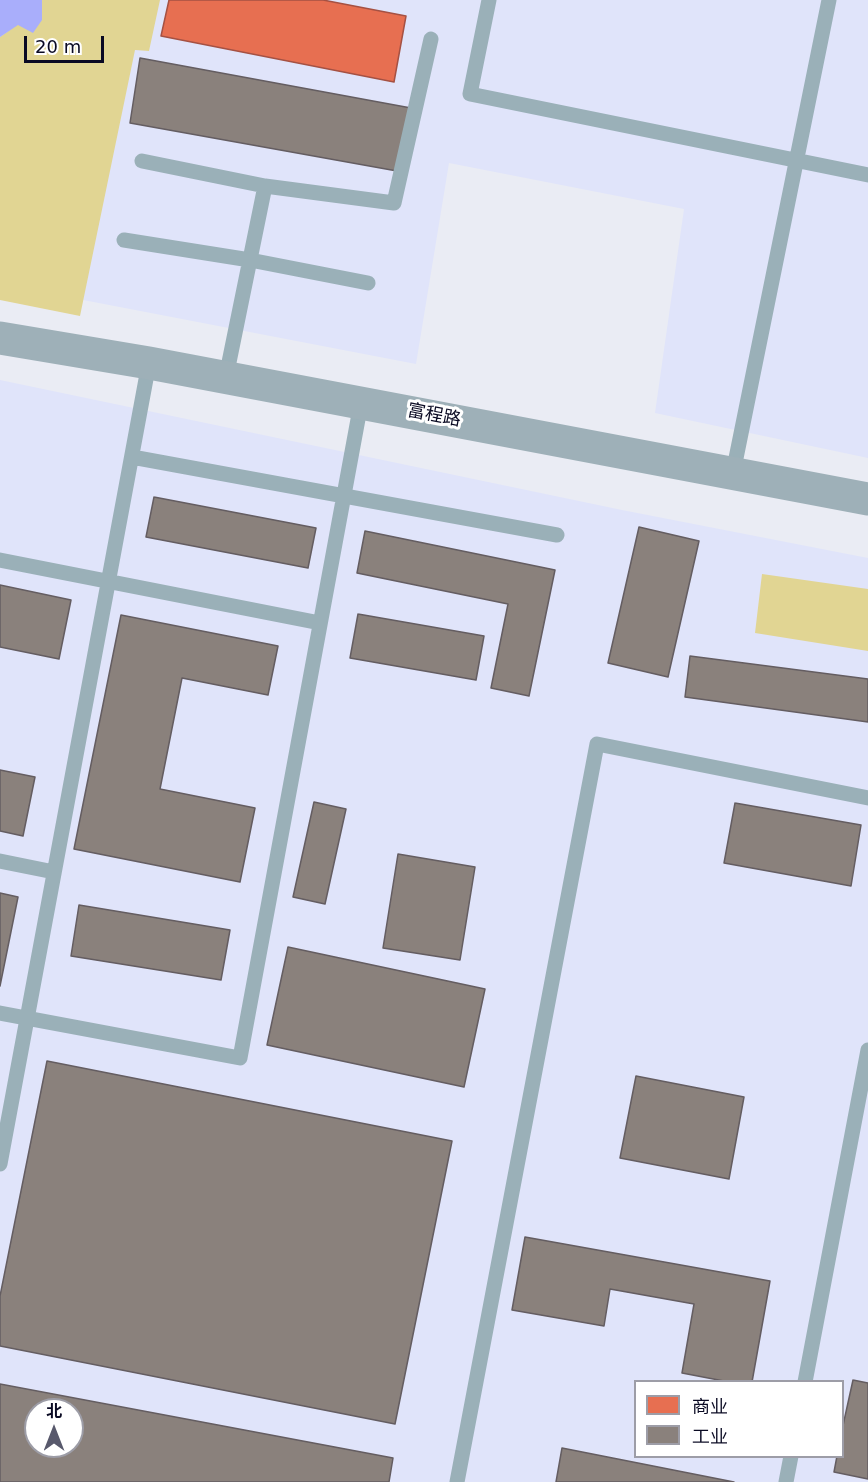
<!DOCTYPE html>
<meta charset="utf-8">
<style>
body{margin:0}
#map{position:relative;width:868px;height:1482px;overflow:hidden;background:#eaecf4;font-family:"DejaVu Sans","Noto Sans SC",sans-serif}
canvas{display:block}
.legend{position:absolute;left:634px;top:1380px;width:210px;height:78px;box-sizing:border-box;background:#fff;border:2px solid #9d9da7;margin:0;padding:8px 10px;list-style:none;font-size:18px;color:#0a0a23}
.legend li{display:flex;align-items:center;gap:12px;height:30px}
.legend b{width:30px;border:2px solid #9d9da7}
.north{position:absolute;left:24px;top:1398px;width:60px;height:60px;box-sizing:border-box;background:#fff;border:2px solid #9d9da7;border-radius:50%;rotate:0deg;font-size:16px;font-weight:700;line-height:24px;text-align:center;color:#0a0a23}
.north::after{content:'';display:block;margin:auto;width:21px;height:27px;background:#58596c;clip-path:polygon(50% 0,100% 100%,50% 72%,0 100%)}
.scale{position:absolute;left:24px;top:36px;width:80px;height:27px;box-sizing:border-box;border:3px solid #0a0a23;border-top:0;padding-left:8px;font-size:18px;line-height:21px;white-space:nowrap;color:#0a0a23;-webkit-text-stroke:4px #fff;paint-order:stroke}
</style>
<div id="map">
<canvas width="868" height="1482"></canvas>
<ul class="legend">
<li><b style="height:16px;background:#e76f51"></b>商业</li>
<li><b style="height:16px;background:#8a817c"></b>工业</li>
</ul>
<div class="north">北</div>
<div class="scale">20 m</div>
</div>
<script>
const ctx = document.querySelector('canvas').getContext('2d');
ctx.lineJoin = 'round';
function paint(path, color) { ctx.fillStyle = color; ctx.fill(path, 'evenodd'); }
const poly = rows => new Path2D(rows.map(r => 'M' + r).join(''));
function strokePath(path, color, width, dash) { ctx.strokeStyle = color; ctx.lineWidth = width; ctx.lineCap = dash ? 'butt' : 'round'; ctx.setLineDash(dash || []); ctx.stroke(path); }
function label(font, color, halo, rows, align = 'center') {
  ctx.font = font + ' "DejaVu Sans","Noto Sans SC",sans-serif'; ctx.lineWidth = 6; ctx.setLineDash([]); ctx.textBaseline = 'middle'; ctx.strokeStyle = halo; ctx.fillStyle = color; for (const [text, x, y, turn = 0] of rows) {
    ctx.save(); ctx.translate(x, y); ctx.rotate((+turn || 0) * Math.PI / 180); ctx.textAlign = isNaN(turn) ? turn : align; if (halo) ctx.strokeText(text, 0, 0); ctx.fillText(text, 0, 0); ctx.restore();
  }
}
const built = poly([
 [0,0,868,0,868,458,655,413,684,209,449,163,416,364,0,284],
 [0,380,622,510,868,558,868,1482,0,1482],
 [636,1382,842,1382,842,1456,636,1456],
 [36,1410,72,1410,72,1446,36,1446]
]);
const green = poly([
 [42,0,160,0,149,51,135,50,80,316,0,300,0,37,18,24,42,20],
 [762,574,868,589,868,651,755,633]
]);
const water = poly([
 [0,0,42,0,42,20,33,33,18,25,0,37]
]);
const shops = poly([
 [169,0,323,0,406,16,394,82,161,36,169,0]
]);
const industry = poly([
 [140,58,411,108,397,171,130,123,140,58],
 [154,497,316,528,308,568,146,537,154,497],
 [639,527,699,541,668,677,608,663,639,527],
 [365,531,555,570,529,696,491,688,508,604,357,573,365,531],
 [0,585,71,600,59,659,0,647,0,585],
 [358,614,484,636,476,680,350,658,358,614],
 [121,615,278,646,268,695,182,678,160,789,255,808,240,882,74,849,121,615],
 [690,656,868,679,868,722,685,697,690,656],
 [0,770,35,777,23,836,0,831,0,770],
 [314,802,346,809,325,904,293,897,314,802],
 [735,803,861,825,851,886,724,863,735,803],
 [398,854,475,867,460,960,383,948,398,854],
 [0,893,18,897,0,986,0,893],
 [79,905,230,930,221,980,71,956,79,905],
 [288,947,485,989,464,1087,267,1045,288,947],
 [47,1061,452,1141,395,1424,0,1346,0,1296,47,1061],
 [636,1076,744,1097,729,1179,620,1158,636,1076],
 [525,1237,770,1281,752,1382,729,1382,682,1373,694,1304,610,1289,604,1326,512,1310,525,1237],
 [853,1380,868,1383,868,1479,834,1472,837,1456,842,1456,842,1430,853,1380],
 [0,1384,393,1458,389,1482,0,1482,0,1384],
 [36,1410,72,1410,72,1446,36,1446,36,1410],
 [562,1448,734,1482,556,1482,562,1448]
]);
const lane = poly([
 [489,0,470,94,868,175],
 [142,161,265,186,394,203,431,39],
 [124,240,250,260,368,283],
 [226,377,265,186],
 [132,457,557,535],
 [733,473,829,0],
 [0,560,320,623],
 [0,861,54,872],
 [0,1013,240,1058,361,403],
 [0,1164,149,363],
 [805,1382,868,1050],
 [457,1482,597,744,868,798],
 [786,1482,791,1456]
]);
const secondary = poly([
 [0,338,149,363,868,499]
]);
const streetNames = [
 ["富程路",434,416,11]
];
paint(built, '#e0e4fa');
paint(green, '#e1d593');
paint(water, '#a9aefb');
paint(shops, '#e76f51');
strokePath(shops, '#a55143', 1.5);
paint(industry, '#8a817c');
strokePath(industry, '#645d61', 1.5);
strokePath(lane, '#9ab0b8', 15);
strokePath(secondary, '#9eb0b8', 33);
label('18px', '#0a0a23', '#fff', streetNames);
</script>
